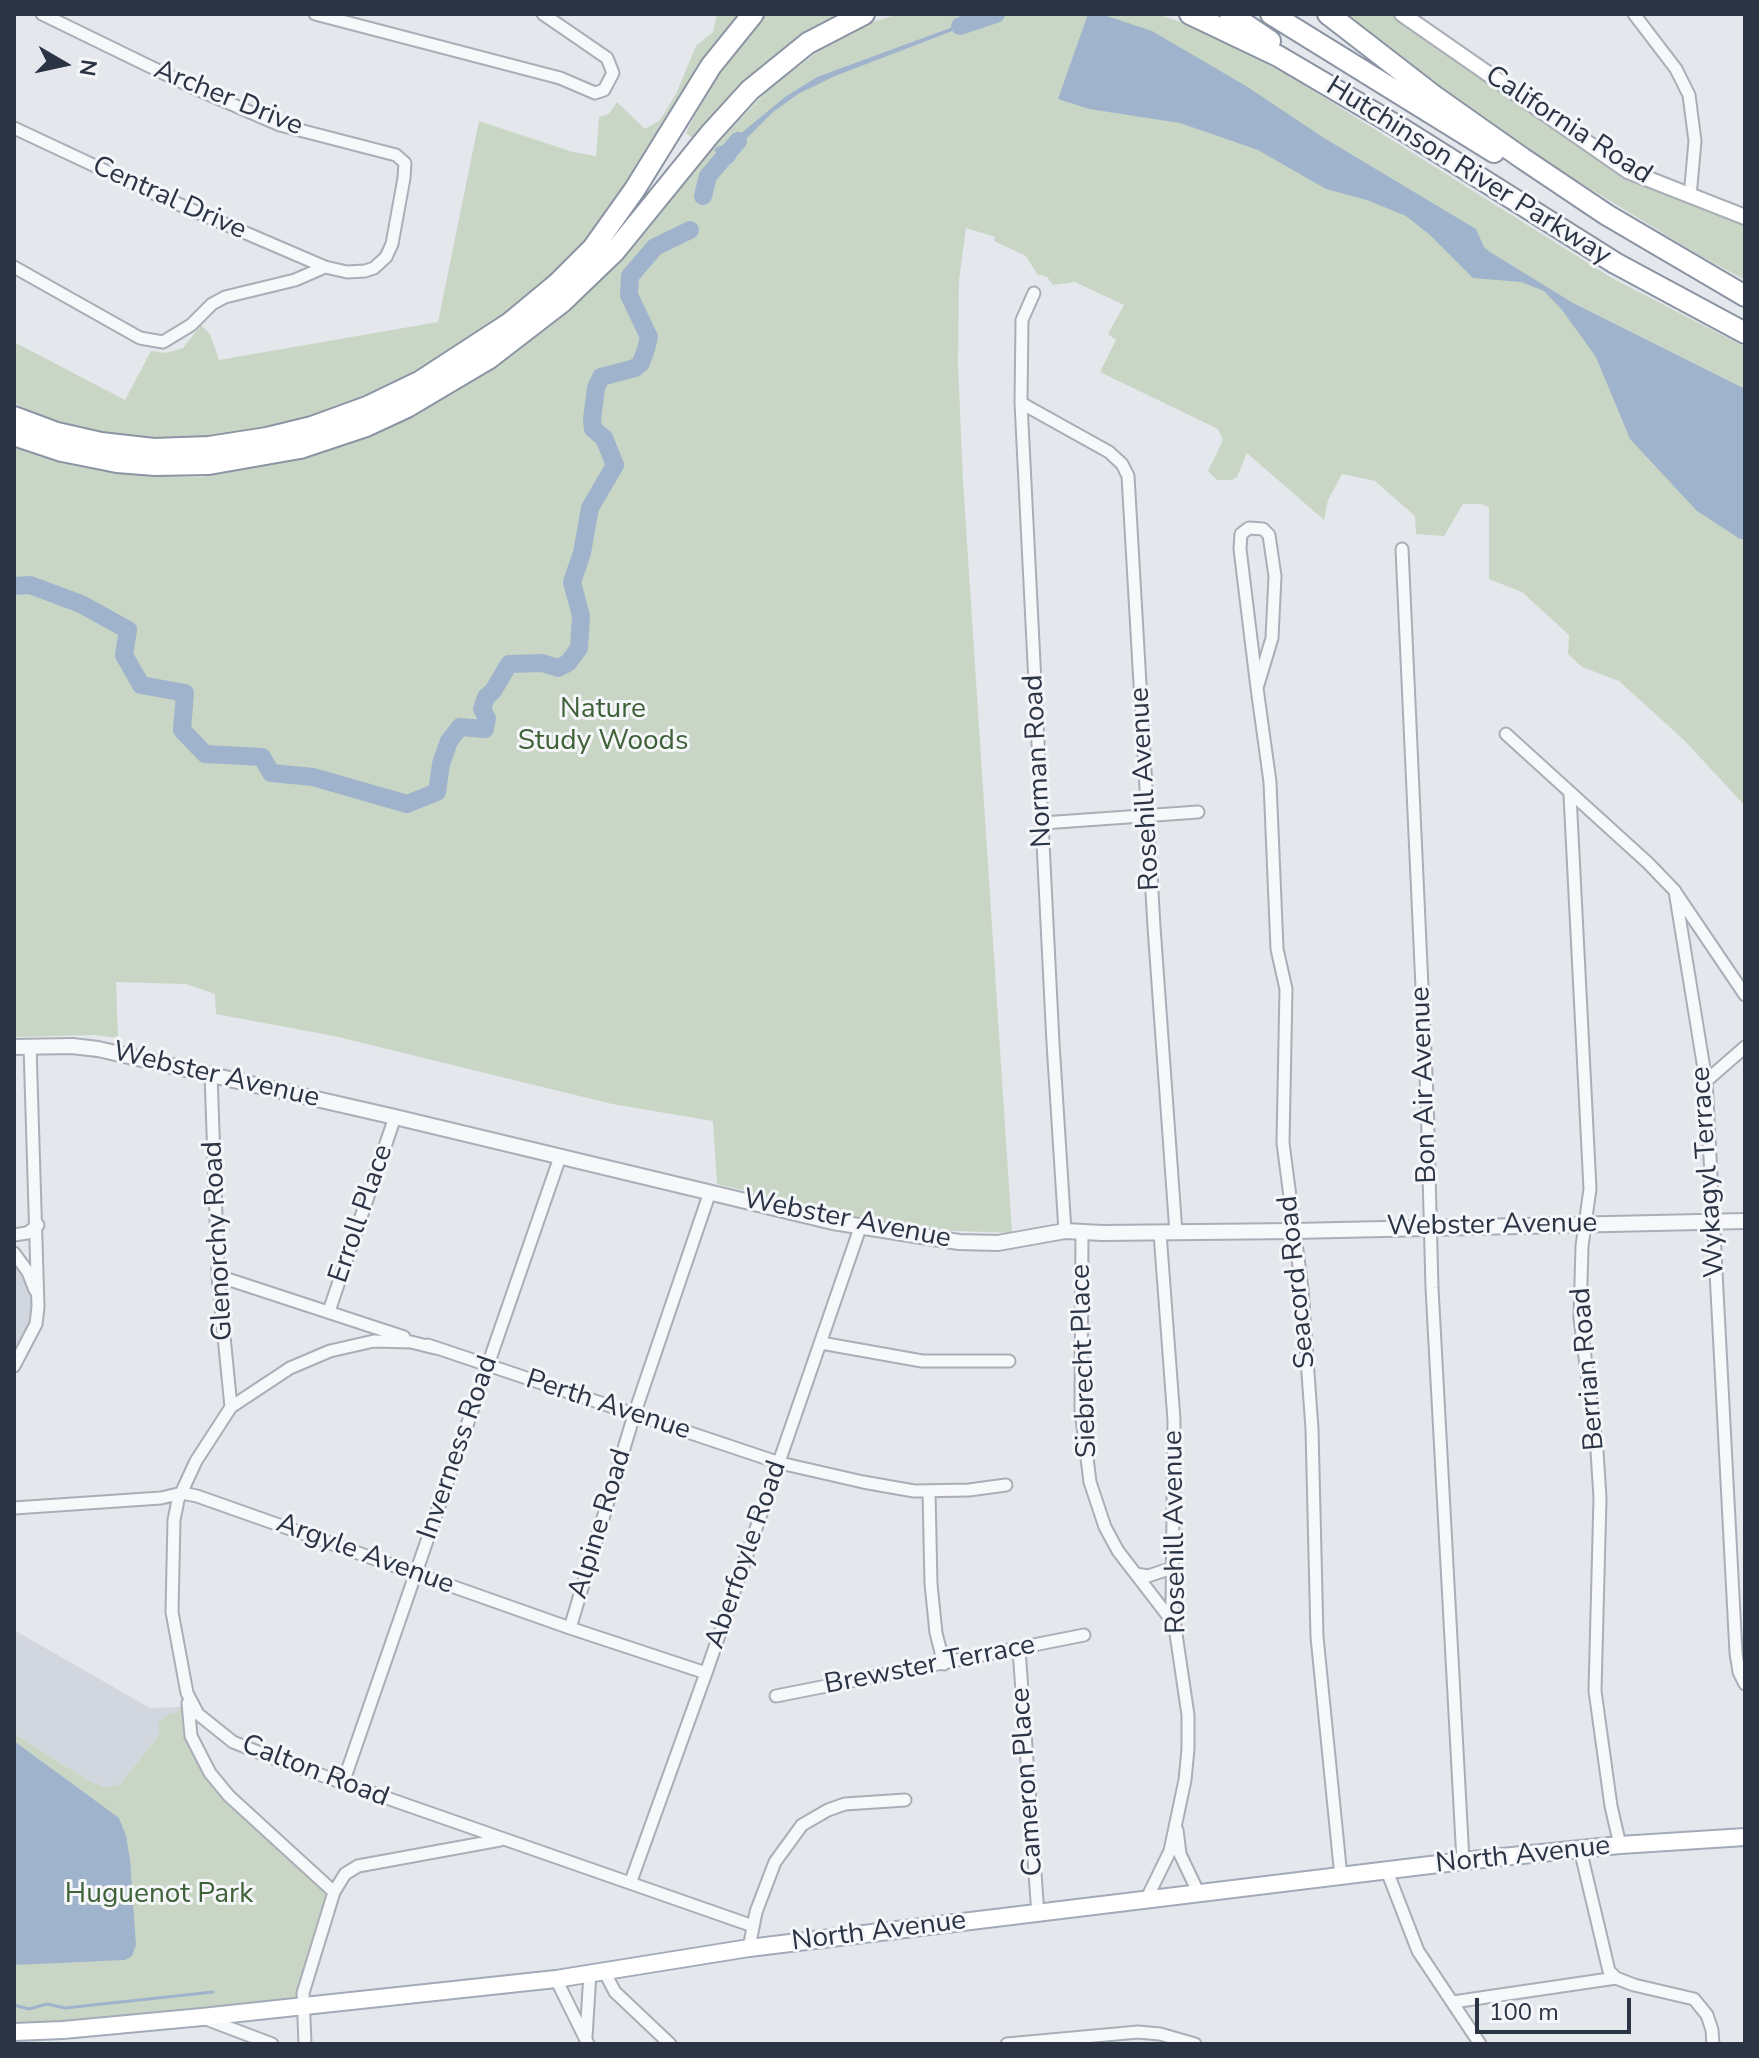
<!DOCTYPE html>
<style>
body{margin:0}
#map{position:relative;width:1759px;height:2058px;overflow:hidden;background:#e4e7ec;font-family:"Nunito Sans",sans-serif}
canvas{display:block}
.frame{position:absolute;inset:0;border:16px solid #2b3445;pointer-events:none}
.north{position:absolute;left:24px;top:24px;width:80px;height:80px;-webkit-text-stroke:6px #f4f6f9;paint-order:stroke;rotate:99deg;font-size:22px;font-weight:700;line-height:32px;text-align:center;color:#2b3445}
.north::after{content:'';display:block;margin:auto;width:28px;height:36px;background:#2b3445;clip-path:polygon(50% 0,100% 100%,50% 72%,0 100%)}
.scale{position:absolute;left:1475px;top:1998px;width:156px;height:36px;box-sizing:border-box;border:4px solid #2b3445;border-top:0;padding-left:10px;font-size:24px;line-height:28px;white-space:nowrap;color:#2b3445;-webkit-text-stroke:6px #f4f6f9;paint-order:stroke}
</style>
<div id="map">
<canvas width="1759" height="2058"></canvas>
<div class="frame"></div>
<div class="north">N</div>
<div class="scale">100 m</div>
</div>
<script>
const ctx = document.querySelector('canvas').getContext('2d');
ctx.lineJoin = 'round';
function paint(path, color) { ctx.fillStyle = color; ctx.fill(path, 'evenodd'); }
const poly = rows => new Path2D(rows.map(r => 'M' + r).join(''));
function strokePath(path, color, width, dash) { ctx.strokeStyle = color; ctx.lineWidth = width; ctx.lineCap = dash ? 'butt' : 'round'; ctx.setLineDash(dash || []); ctx.stroke(path); }
function label(font, color, halo, rows, align = 'center') {
  ctx.font = font + ' "Nunito Sans",sans-serif'; ctx.lineWidth = 6; ctx.setLineDash([]); ctx.textBaseline = 'middle'; ctx.strokeStyle = halo; ctx.fillStyle = color; for (const [text, x, y, turn = 0] of rows) {
    ctx.save(); ctx.translate(x, y); ctx.rotate((+turn || 0) * Math.PI / 180); ctx.textAlign = isNaN(turn) ? turn : align; if (halo) ctx.strokeText(text, 0, 0); ctx.fillText(text, 0, 0); ctx.restore();
  }
}
const built = poly([
 [14,1262,24,1274,31,1293,33,1312,25,1338,14,1359],
 [14,1630,150,1708,181,1707,119,1785,104,1787,89,1781,14,1733]
]);
const green = poly([
 [717,14,741,14,728,27,691,80,594,234,552,276,486,329,395,385,320,416,250,434,190,440,142,439,96,432,43,416,14,403,14,342,125,400,151,351,166,353,183,348,201,325,210,334,219,360,438,322,479,121,573,152,596,156,599,117,609,114,617,102,645,129,660,120,676,94,696,46,713,32],
 [763,14,843,14,695,137,691,137,686,133,688,128,717,74,733,49],
 [898,14,1157,14,1201,29,1253,53,1612,278,1745,347,1745,806,1685,741,1619,681,1582,667,1568,654,1569,635,1522,592,1489,579,1489,507,1482,504,1463,504,1444,536,1416,534,1415,516,1375,481,1342,474,1328,500,1324,520,1247,453,1237,477,1232,480,1217,480,1208,471,1223,440,1218,429,1100,372,1116,340,1108,334,1124,305,1075,282,1053,285,1047,277,1037,274,1026,256,994,241,995,237,966,228,959,280,958,363,963,481,1012,1233,904,1229,717,1184,713,1121,612,1104,334,1036,216,1014,215,994,186,984,116,982,118,1038,94,1035,14,1037,14,445,62,463,92,469,159,476,202,477,297,460,380,433,456,392,557,321,636,244,715,145,770,88,820,50,873,22],
 [1345,14,1394,14,1610,166,1643,185,1745,222,1745,280,1697,254,1540,158,1471,110],
 [181,1707,188,1737,216,1787,329,1893,296,2002,14,2028,14,1733,89,1781,104,1787,119,1785,159,1735,159,1721,170,1713,175,1714]
]);
const water = poly([
 [1088,14,1101,14,1152,31,1246,86,1324,138,1476,229,1484,247,1490,252,1573,303,1745,389,1745,539,1740,539,1697,511,1630,439,1596,357,1562,310,1544,291,1521,282,1473,278,1430,235,1406,216,1367,200,1326,189,1258,150,1180,123,1089,109,1058,99],
 [980,17,981,20,835,76,798,94,773,112,735,150,736,158,732,163,728,164,714,150,717,147,728,144,785,97,817,77],
 [14,1741,119,1818,126,1836,130,1859,136,1945,132,1956,125,1960,14,1965]
]);
const stream = poly([
 [14,2005,29,2009,47,2004,65,2008,213,1992]
]);
const river = poly([
 [960,26,996,14],
 [703,196,708,176,738,141],
 [14,586,30,585,81,604,128,630,124,655,141,685,185,693,182,730,205,754,262,757,271,773,313,777,407,804,437,792,441,764,449,741,460,727,485,729,487,718,482,709,486,697,493,691,509,664,542,663,558,668,568,663,579,648,581,616,572,582,582,553,590,508,615,465,604,438,593,429,592,419,596,388,601,377,635,368,641,363,646,349,649,337,629,295,630,276,655,247,690,230]
]);
const minor = poly([
 [315,14,560,78,595,93,604,90,613,73,607,58,543,14],
 [1634,14,1676,69,1689,95,1695,141,1690,197],
 [14,128,155,194,325,267],
 [14,267,140,338,163,342,191,325,212,304,225,297,295,280,325,267,347,272,365,271,374,268,386,257,392,244,404,178,405,163,396,155,280,125,192,87,42,14],
 [1034,293,1022,320,1021,403,1053,1043,1065,1231],
 [1021,403,1109,452,1122,464,1128,476,1154,927,1176,1233],
 [1402,549,1427,1097,1432,1288,1463,1861],
 [1257,688,1240,549,1241,534,1249,528,1263,529,1269,535,1275,576,1272,638,1257,688,1270,782,1277,949,1286,989,1283,1143,1302,1289,1312,1429,1317,1637,1341,1877],
 [1506,734,1648,863,1675,891,1706,1081,1736,1653,1739,1672,1745,1684],
 [1570,795,1590,1189,1582,1246,1580,1318,1597,1451,1600,1498,1595,1691,1611,1806,1620,1845],
 [1043,823,1198,812],
 [1676,893,1745,995],
 [211,1074,218,1276,231,1407],
 [1706,1081,1745,1047],
 [1082,1232,1081,1410,1090,1482,1105,1527,1118,1551,1175,1625],
 [14,1235,27,1233,38,1225],
 [14,1253,28,1272,35,1290],
 [218,1276,404,1337],
 [329,1311,395,1117],
 [821,1343,922,1361,1009,1361],
 [428,1345,780,1463,863,1482,914,1491,969,1490,1006,1485],
 [435,1348,411,1342,374,1341,330,1351,290,1368,231,1407,196,1461,178,1500,174,1520,172,1612,187,1693,198,1714,233,1742,278,1760,753,1926],
 [14,1366,36,1324,38,1307,30,1046],
 [929,1491,931,1584,936,1633,944,1664],
 [14,1508,161,1498,182,1493,197,1496,570,1628,706,1673],
 [1136,1574,1148,1576,1172,1568],
 [570,1628,634,1415,710,1192],
 [1019,1649,1038,1915],
 [776,1696,1084,1635],
 [188,1703,191,1736,210,1773,229,1796,334,1892],
 [343,1783,560,1157],
 [1177,1830,1180,1854,1199,1894],
 [1580,1849,1609,1971,1616,1978,1634,1985,1694,1999,1707,2015,1712,2030,1713,2044],
 [1387,1871,1418,1951,1480,2044],
 [631,1881,706,1673,860,1228],
 [1146,1900,1170,1851,1185,1780,1188,1749,1188,1715,1172,1607,1174,1420,1160,1233],
 [749,1948,756,1912,775,1862,802,1825,828,1810,845,1804,905,1800],
 [604,1971,615,1992,670,2044],
 [556,1979,588,2044],
 [1453,2002,1616,1978],
 [206,2019,272,2044],
 [586,2037,590,1973],
 [305,2044,303,1993,334,1892,345,1874,358,1866,500,1840],
 [1007,2044,1138,2032,1160,2034,1195,2044]
]);
const tertiary = poly([
 [14,1047,72,1046,98,1049,395,1117,833,1222,959,1242,998,1243,1065,1231,1102,1233,1294,1231,1745,1221]
]);
const secondary = poly([
 [1402,14,1628,171,1745,217]
]);
const primary = poly([
 [14,2032,63,2030,202,2017,556,1979,749,1948,1463,1861,1620,1845,1745,1837]
]);
const motorway = poly([
 [1190,14,1278,56,1402,129,1615,263,1745,333],
 [1230,14,1270,41],
 [1271,14,1494,152],
 [1328,14,1434,96,1522,158,1607,215,1745,296],
 [14,417,57,433,101,443,154,449,209,447,267,438,312,427,367,407,421,381,510,323,557,284,593,248,635,189,711,66,753,14],
 [14,435,62,451,117,462,155,465,209,464,300,448,366,426,407,407,488,359,562,302,615,251,710,134,750,90,808,43,864,14]
]);
const streetNames = [
 ["Archer Drive",228,99,22],
 ["California Road",1568,126,33],
 ["Hutchinson River Parkway",1468,172,32],
 ["Central Drive",169,199,24],
 ["Norman Road",1039,761,-93],
 ["Rosehill Avenue",1146,789,-93],
 ["Webster Avenue",216,1076,13],
 ["Bon Air Avenue",1425,1085,-92],
 ["Wykagyl Terrace",1709,1172,-94],
 ["Erroll Place",362,1214,-71],
 ["Webster Avenue",847,1220,11],
 ["Webster Avenue",1492,1226,-1],
 ["Glenorchy Road",219,1241,-93],
 ["Seacord Road",1298,1282,-96],
 ["Siebrecht Place",1085,1361,-92],
 ["Berrian Road",1589,1369,-95],
 ["Perth Avenue",608,1406,18],
 ["Inverness Road",459,1448,-71],
 ["Alpine Road",601,1524,-73],
 ["Rosehill Avenue",1176,1532,-91],
 ["Argyle Avenue",365,1555,20],
 ["Aberfoyle Road",747,1555,-71],
 ["Brewster Terrace",930,1666,-11],
 ["Calton Road",315,1772,21],
 ["Cameron Place",1028,1782,-94],
 ["North Avenue",1523,1856,-6],
 ["North Avenue",879,1932,-7]
];
const parkNames = [
 ["Nature",603,710],
 ["Study Woods",603,742],
 ["Huguenot Park",159,1895]
];
paint(built, '#d2d6de');
paint(green, '#c9d6c5');
paint(water, '#9fb4cc');
strokePath(stream, '#9fb4cc', 3);
strokePath(river, '#9fb4cc', 18);
strokePath(minor, '#a9aeb7', 15);
strokePath(tertiary, '#a9aeb7', 18);
strokePath(secondary, '#a9aeb7', 18);
strokePath(primary, '#a3abb8', 20);
strokePath(motorway, '#8b94a3', 24);
strokePath(minor, '#f7f8fa', 11);
strokePath(tertiary, '#f7f8fa', 14);
strokePath(secondary, '#fff', 14);
strokePath(primary, '#fff', 16);
strokePath(motorway, '#fff', 20);
label('28px', '#2b3445', '#f4f6f9', streetNames);
label('28px', '#3f6138', '#f4f6f9', parkNames);
</script>
